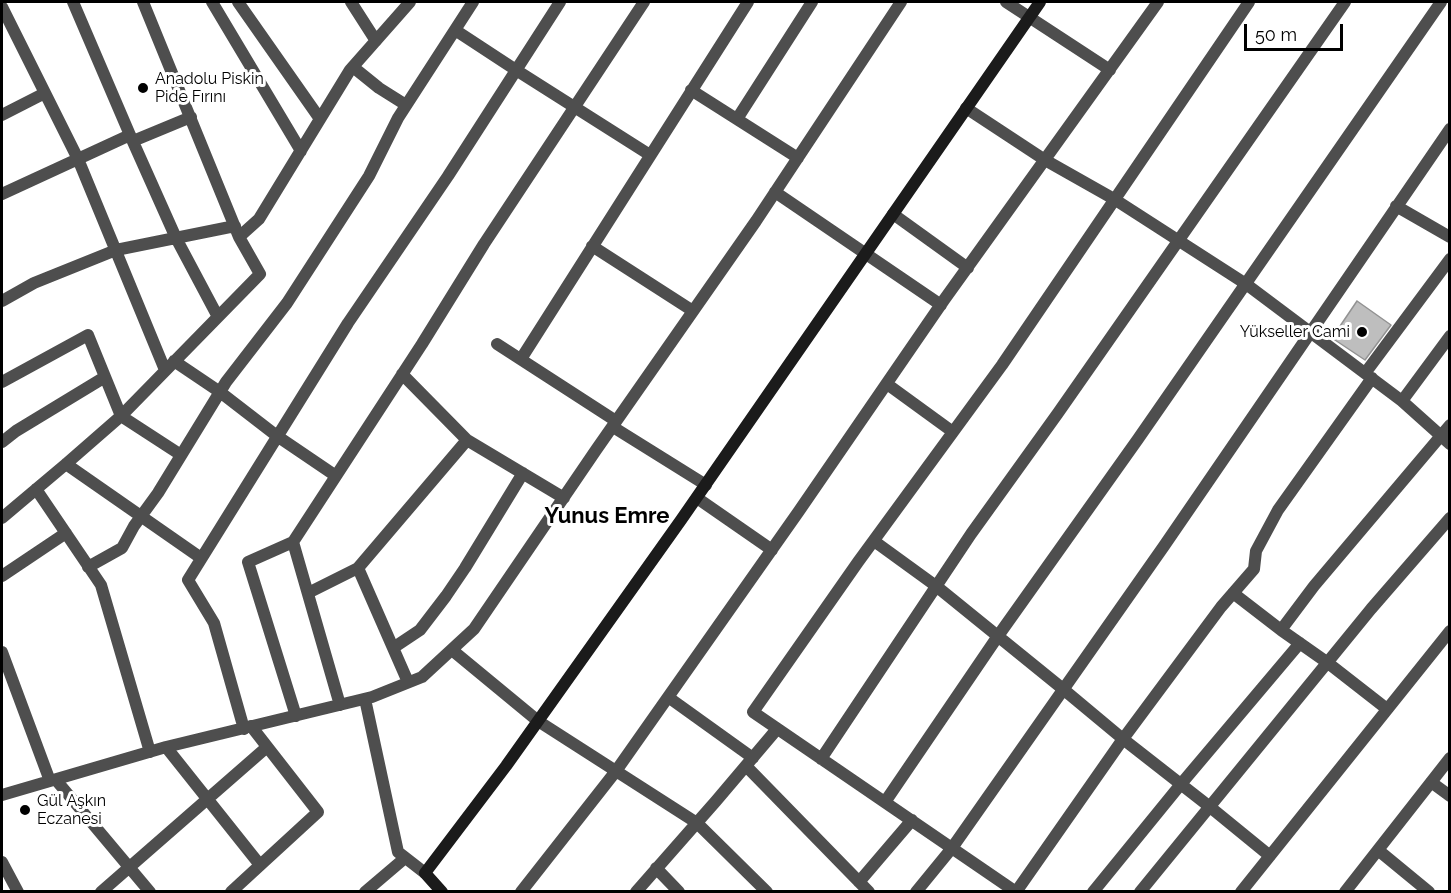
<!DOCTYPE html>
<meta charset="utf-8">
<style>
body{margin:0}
#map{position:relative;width:1451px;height:893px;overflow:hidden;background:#fff;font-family:Raleway,sans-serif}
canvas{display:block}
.frame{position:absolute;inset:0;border:3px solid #000;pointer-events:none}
.scale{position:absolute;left:1244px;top:24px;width:99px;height:27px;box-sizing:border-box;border:3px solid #000;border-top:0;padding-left:8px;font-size:18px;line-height:21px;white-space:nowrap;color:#000;-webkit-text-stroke:4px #fff;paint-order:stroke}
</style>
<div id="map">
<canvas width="1451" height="893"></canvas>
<div class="frame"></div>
<div class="scale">50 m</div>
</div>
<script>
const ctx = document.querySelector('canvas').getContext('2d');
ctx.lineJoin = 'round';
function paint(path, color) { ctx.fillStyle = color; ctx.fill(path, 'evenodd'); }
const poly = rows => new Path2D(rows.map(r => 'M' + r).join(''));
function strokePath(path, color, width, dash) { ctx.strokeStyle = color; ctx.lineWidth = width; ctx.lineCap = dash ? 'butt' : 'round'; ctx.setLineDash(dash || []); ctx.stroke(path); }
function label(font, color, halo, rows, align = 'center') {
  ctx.font = font + ' Raleway,sans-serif'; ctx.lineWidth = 6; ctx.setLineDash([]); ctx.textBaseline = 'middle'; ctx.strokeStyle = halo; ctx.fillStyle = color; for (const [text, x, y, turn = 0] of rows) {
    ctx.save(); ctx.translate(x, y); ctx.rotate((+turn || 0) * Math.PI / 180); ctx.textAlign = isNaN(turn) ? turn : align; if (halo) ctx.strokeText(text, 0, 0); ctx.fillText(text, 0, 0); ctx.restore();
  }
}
const building = poly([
 [1357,301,1391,325,1365,360,1332,338,1357,301]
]);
const minor = poly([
 [212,2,301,151],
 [238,2,320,119],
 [351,2,376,41],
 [1006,2,1110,70],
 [2,7,78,159,165,370],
 [455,30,516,70,650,155],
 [353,67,379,88,406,105],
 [691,90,798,158],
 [966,108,1045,160,1114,199,1246,284,1402,401,1450,444],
 [2,115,45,93],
 [737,119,812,2],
 [130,135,176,238,218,317],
 [133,141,191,117],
 [775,192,941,305],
 [2,194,130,135,73,2],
 [1396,206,1450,237],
 [893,214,968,268],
 [239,237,259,219,350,70,410,2],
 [592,246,693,311],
 [2,301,34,283,116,250,235,226],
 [497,344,616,421],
 [521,359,748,2],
 [174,361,220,392,277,436,336,476],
 [1366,372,1450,259],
 [402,374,467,440,564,498],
 [2,382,88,335,121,416,181,455],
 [887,384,953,432],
 [1402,401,1450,336],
 [613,427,706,485],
 [2,442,16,431,105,377],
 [66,464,201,558],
 [36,489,101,585,150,752],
 [697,498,772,550],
 [2,518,66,464,121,416,260,274,239,237,143,2],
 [874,541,936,586,1063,689,1123,739,1210,807,1270,856],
 [293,542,248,562,296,716],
 [88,567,122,548,134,526,158,493,226,382,287,303,369,176,398,118,473,2],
 [358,568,408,682],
 [2,576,66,533],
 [308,593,358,568,467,440],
 [1233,593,1281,630,1328,663,1387,709],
 [1281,630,1314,586,1450,425],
 [393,648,420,630,446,596,465,568,523,473],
 [452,650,538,721,697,823,767,892],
 [2,652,50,781],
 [668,697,753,758],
 [365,699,398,852,425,873],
 [340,705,293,542,422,344,484,244,644,2],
 [244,729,214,623,188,580,348,323,448,176,560,2],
 [166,747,260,865],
 [821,759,971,534,1058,413,1345,2],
 [746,766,869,892],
 [56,780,150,892],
 [1431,782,1450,796],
 [2,795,166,747,372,697,422,677,474,629,596,450,756,221,901,2],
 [885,802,998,636,1138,439,1441,2],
 [1378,850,1429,892],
 [2,862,18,892],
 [656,868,679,892],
 [859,882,912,820],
 [101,892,267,747],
 [231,892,318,812,251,726],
 [365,892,405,858],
 [521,892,616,771,799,511,944,300,1158,2],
 [636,892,716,801,777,729],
 [916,892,952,848,1164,546,1450,129],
 [1016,892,753,712,858,562,1002,365,1249,2],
 [1016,892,1123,739,1221,607,1254,569,1256,551,1278,510,1372,378],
 [1093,892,1181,784,1300,643],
 [1140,892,1371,609,1450,518],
 [1241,892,1450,631],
 [1345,892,1450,758]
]);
const secondary = poly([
 [442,892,425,873,506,766,681,520,1040,2]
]);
const markers = [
 [143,88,6,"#000"],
 [1362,332,6,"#000"],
 [25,810,6,"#000"]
];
const poiNames = [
 ["Anadolu Piskin",155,79],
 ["Pide Fırını",155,97],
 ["Yükseller Cami",1350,332,"right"],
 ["Gül Aşkın",37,801],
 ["Eczanesi",37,819]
];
const districtNames = [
 ["Yunus Emre",607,516]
];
paint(building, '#bebebe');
strokePath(building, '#929292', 1.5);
strokePath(minor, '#4e4e4e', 12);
strokePath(secondary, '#1b1b1b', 12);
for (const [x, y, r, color] of markers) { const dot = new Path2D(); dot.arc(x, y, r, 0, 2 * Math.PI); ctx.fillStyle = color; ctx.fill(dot); strokePath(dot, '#fff', 2); }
label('16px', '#000', '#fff', poiNames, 'left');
label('bold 22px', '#000', '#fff', districtNames);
</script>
